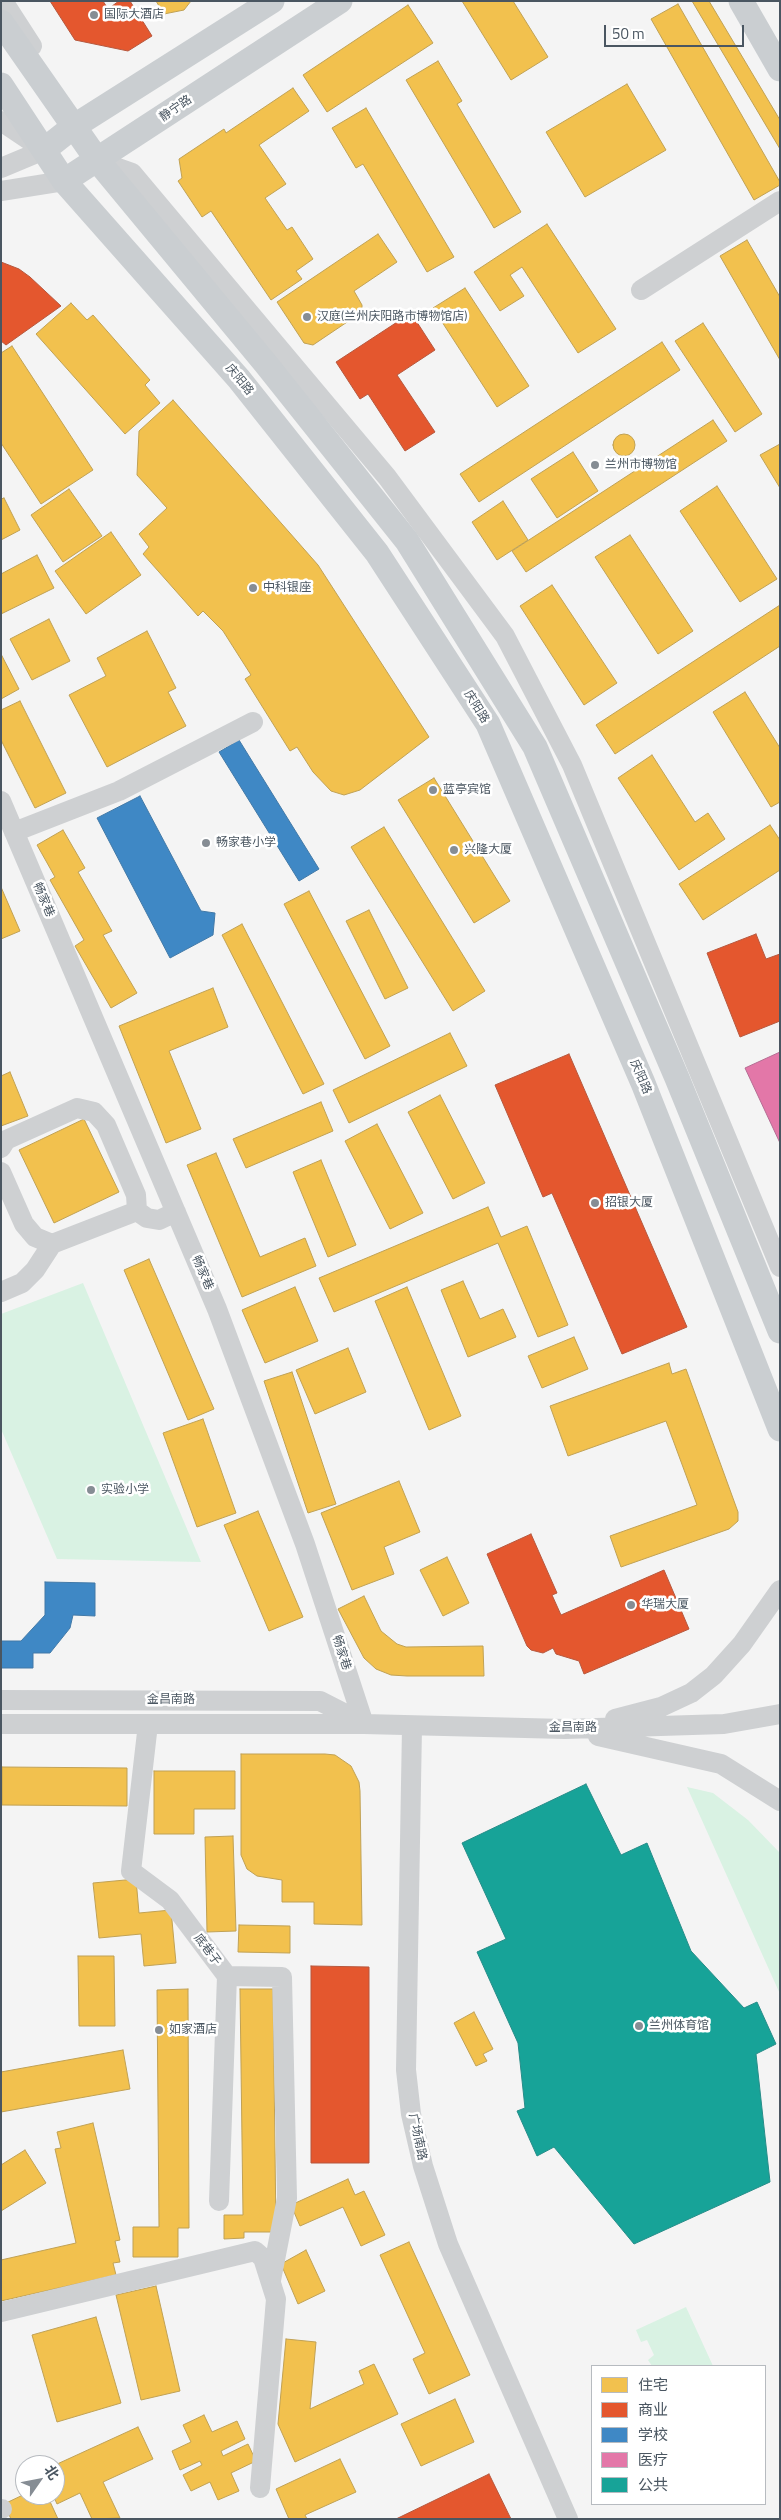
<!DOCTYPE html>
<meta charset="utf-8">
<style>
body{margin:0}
#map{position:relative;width:781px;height:2520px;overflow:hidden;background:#f4f4f4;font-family:"Titillium Web","Noto Sans SC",sans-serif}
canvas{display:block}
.frame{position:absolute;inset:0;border:2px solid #4a5661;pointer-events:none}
.legend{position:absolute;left:591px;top:2365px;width:175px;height:140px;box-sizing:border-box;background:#fff;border:1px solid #b7bbc0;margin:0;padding:6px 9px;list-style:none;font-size:15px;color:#4a5661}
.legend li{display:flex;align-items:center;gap:10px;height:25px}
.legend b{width:25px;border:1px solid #b7bbc0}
.north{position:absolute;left:15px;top:2455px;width:50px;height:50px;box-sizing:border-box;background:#fff;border:1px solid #b7bbc0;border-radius:50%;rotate:57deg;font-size:14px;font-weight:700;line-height:20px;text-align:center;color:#4a5661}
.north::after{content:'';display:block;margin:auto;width:18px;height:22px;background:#868d94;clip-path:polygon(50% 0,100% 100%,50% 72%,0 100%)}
.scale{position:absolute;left:604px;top:25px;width:140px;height:22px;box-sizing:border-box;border:2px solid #4a5661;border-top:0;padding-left:6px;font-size:15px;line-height:18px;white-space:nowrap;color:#4a5661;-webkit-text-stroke:4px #fff;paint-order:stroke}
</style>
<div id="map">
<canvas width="781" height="2520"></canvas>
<div class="frame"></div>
<ul class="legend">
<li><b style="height:14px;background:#f2c14e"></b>住宅</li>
<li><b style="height:14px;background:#e4572e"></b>商业</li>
<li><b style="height:14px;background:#3f88c5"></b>学校</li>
<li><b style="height:14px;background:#e377a8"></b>医疗</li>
<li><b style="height:14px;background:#17a398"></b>公共</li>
</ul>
<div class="north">北</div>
<div class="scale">50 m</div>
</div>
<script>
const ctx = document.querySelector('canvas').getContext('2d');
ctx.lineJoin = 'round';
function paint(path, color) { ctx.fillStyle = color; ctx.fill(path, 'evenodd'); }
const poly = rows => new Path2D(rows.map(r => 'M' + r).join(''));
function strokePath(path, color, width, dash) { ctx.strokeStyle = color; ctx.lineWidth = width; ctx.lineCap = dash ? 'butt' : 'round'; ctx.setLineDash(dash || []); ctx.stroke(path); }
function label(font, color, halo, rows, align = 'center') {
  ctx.font = font + ' "Titillium Web","Noto Sans SC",sans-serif'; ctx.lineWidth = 5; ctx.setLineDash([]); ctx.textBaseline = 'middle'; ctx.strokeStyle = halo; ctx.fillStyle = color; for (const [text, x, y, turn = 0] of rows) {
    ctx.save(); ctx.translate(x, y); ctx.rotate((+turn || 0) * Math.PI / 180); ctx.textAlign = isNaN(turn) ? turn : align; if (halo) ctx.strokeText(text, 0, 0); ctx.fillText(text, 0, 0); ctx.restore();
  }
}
const green = poly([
 [83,1283,201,1562,57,1559,1,1429,1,1314],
 [687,1787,713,1793,748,1820,780,1853,780,1994],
 [686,2307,713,2366,652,2366,648,2360,654,2355,647,2340,641,2342,636,2330]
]);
const homes = poly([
 [156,1,191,1,184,10,164,14,156,1],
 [462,1,513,1,548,57,511,80,462,1],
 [692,1,709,1,780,120,780,149,692,1],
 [678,4,780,182,780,185,754,200,651,19,678,4],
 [408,5,433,43,327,112,303,75,408,5],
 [438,61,462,101,457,104,521,212,494,228,406,80,438,61],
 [627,84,666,150,585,197,546,132,627,84],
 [293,88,309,111,259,145,286,184,265,198,287,230,292,227,313,259,296,271,302,279,271,300,211,211,202,217,178,181,182,178,179,159,224,129,226,133,293,88],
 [366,108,454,257,427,272,363,164,356,168,332,128,366,108],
 [547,224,616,329,578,353,522,267,510,275,524,296,500,311,474,272,547,224],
 [378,234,397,262,354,291,362,305,362,312,313,345,304,343,277,302,378,234],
 [747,240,780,297,780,360,720,256,747,240],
 [465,288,529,386,497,407,433,308,465,288],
 [71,303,87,320,93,315,150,380,145,385,160,403,125,434,36,334,71,303],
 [703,323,762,414,735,432,675,341,703,323],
 [662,342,680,370,479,502,460,474,662,342],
 [12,346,93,470,41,504,1,443,1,353,12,346],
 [173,400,318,565,429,737,360,790,344,795,331,791,313,772,297,747,290,751,245,679,251,675,223,631,203,611,198,616,143,554,149,547,139,534,167,508,137,475,139,431,173,400],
 [713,420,727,441,526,572,512,551,713,420],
 '613 445a11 11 0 1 1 22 0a11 11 0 1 1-22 0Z',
 [780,444,780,488,760,455,780,444],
 [573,452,598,491,557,518,531,479,573,452],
 [717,486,777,579,740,602,680,511,717,486],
 [69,489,102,536,63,562,31,515,69,489],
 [4,498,20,530,1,540,1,499,4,498],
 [503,501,528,540,497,560,472,522,503,501],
 [111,532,141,575,86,614,55,571,111,532],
 [630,535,693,631,658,654,595,557,630,535],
 [37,555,54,588,1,614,1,574,37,555],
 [552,585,617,683,584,705,520,606,552,585],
 [780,605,780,646,615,754,596,725,780,605],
 [49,619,70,661,32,680,10,639,49,619],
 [147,631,176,688,168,692,186,726,107,767,69,695,106,676,97,658,147,631],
 [1,654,19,689,1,699,1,654],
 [745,692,780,748,780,802,771,807,713,712,745,692],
 [20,701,66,793,35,808,1,740,1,710,20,701],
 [652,755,695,822,708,813,725,839,679,870,618,778,652,755],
 [434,778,510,901,474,923,398,800,434,778],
 [770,825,780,840,780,870,703,920,679,884,770,825],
 [384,827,485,991,453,1011,351,847,384,827],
 [63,830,85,868,78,872,112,931,103,935,137,993,111,1008,75,946,84,940,50,880,55,877,37,845,63,830],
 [1,887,20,931,1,939,1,887],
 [309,891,390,1046,365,1059,284,904,309,891],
 [369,910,408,988,385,999,346,921,369,910],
 [242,924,324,1084,303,1094,222,935,242,924],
 [213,988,228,1027,169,1051,201,1129,166,1143,119,1026,213,988],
 [450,1033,467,1066,349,1123,333,1090,450,1033],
 [10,1072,28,1116,1,1126,1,1076,10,1072],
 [440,1095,485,1183,453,1199,408,1112,440,1095],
 [321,1102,333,1131,246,1168,233,1139,321,1102],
 [84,1119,119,1192,54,1223,19,1150,84,1119],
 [377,1124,423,1213,390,1229,345,1141,377,1124],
 [216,1153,260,1257,305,1238,316,1266,242,1297,187,1165,216,1153],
 [321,1160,356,1245,328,1257,293,1172,321,1160],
 [488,1207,501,1237,527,1226,568,1325,538,1337,498,1243,334,1312,319,1278,488,1207],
 [149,1259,214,1409,188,1420,124,1270,149,1259],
 [463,1281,480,1319,503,1309,516,1337,468,1357,441,1290,463,1281],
 [295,1287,318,1341,265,1363,242,1310,295,1287],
 [407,1287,461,1416,429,1430,375,1301,407,1287],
 [574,1337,588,1369,542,1388,528,1356,574,1337],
 [348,1348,366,1392,315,1414,296,1370,348,1348],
 [669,1363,672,1374,686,1369,738,1512,738,1521,729,1529,621,1567,610,1536,697,1505,666,1421,568,1456,550,1406,669,1363],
 [292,1372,336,1504,308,1513,264,1381,292,1372],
 [203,1419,236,1513,197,1527,163,1433,203,1419],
 [399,1481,420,1532,384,1547,394,1574,352,1590,321,1513,399,1481],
 [258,1511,303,1617,269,1631,224,1525,258,1511],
 [447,1557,469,1603,443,1616,420,1570,447,1557],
 [364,1596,381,1631,397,1644,406,1647,483,1646,484,1676,407,1676,391,1675,376,1669,364,1658,338,1609,364,1596],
 [241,1754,325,1754,335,1755,351,1766,359,1782,360,1791,362,1925,314,1924,314,1902,282,1902,282,1880,257,1876,247,1869,241,1855,241,1754],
 [2,1767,127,1768,127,1806,2,1805,2,1767],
 [154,1771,235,1771,235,1809,194,1809,194,1834,154,1834,154,1771],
 [233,1836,236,1931,207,1932,205,1837,233,1836],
 [136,1879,139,1913,171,1910,176,1963,144,1966,141,1934,99,1938,93,1883,136,1879],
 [239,1925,290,1926,290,1953,238,1952,239,1925],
 [78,1956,114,1956,115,2026,79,2026,78,1956],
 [188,1989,189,2228,178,2228,178,2257,133,2257,133,2227,159,2227,157,1990,188,1989],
 [240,1989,273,1989,276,2232,244,2232,244,2238,224,2239,224,2215,243,2215,240,1989],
 [474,2012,493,2049,483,2054,487,2061,476,2066,454,2023,474,2012],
 [123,2050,130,2089,1,2112,1,2072,123,2050],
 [93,2123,120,2240,115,2241,120,2262,113,2263,116,2275,1,2301,1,2260,76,2243,55,2149,61,2148,57,2132,93,2123],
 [25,2150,46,2183,1,2211,1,2165,25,2150],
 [348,2179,355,2195,364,2191,385,2235,361,2246,343,2207,300,2226,291,2205,348,2179],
 [409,2242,470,2375,429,2394,413,2359,425,2353,380,2255,409,2242],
 [306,2250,325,2291,298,2304,281,2264,306,2250],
 [156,2286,180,2391,141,2400,116,2295,156,2286],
 [96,2317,121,2403,57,2422,32,2335,96,2317],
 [286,2339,316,2342,310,2409,364,2384,359,2371,374,2364,398,2414,295,2462,278,2424,286,2339],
 [455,2399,474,2442,421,2466,401,2424,455,2399],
 [204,2415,212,2432,237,2421,245,2439,221,2451,223,2456,248,2444,256,2461,231,2473,239,2491,218,2500,210,2482,191,2491,183,2475,202,2465,200,2461,180,2470,172,2451,191,2442,183,2425,204,2415],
 [138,2427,153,2459,103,2482,120,2518,92,2519,80,2493,57,2504,53,2495,55,2495,55,2465,138,2427],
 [340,2459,356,2492,305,2515,307,2519,289,2519,276,2489,340,2459],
 [25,2494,47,2495,58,2519,11,2519,4,2504,25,2494]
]);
const shops = poly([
 [50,1,103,1,108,9,119,1,130,1,152,36,128,51,75,40,50,1],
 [1,262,19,269,30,277,61,306,6,345,1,341,1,262],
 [411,313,435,350,397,375,435,432,405,451,368,394,360,399,336,362,411,313],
 [756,934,766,959,780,954,780,1021,740,1037,707,953,756,934],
 [569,1054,687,1327,622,1354,552,1193,543,1197,495,1085,569,1054],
 [531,1534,557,1593,552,1595,561,1615,664,1570,689,1629,584,1674,579,1661,556,1654,553,1648,543,1653,531,1650,527,1646,487,1554,531,1534],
 [311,1966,369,1967,369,2163,311,2163,311,1966],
 [489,2474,511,2519,396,2519,489,2474]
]);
const schools = poly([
 [239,740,319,869,299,881,219,752,239,740],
 [140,796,201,911,215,913,213,935,170,958,97,818,140,796],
 [45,1582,95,1583,95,1616,73,1615,70,1628,50,1653,33,1653,33,1668,1,1668,1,1641,21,1641,45,1615,45,1582]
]);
const health = poly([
 [780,1052,780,1143,745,1068,780,1052]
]);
const public = poly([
 [586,1784,621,1855,647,1843,691,1951,744,2008,757,2002,776,2044,756,2054,770,2182,634,2244,554,2147,537,2156,517,2111,525,2108,518,2043,477,1952,506,1939,462,1843,586,1784]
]);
const minor = poly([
 [3,1,32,46],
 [1,121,38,146],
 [98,161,132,173,387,477,505,636,572,765,780,1267],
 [1,168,44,150],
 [1,191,64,181],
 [641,290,780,201],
 [1,801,217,1309,305,1544,364,1724],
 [14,832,119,791,253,722],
 [1,1148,6,1140,77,1108,94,1112,106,1125,136,1195,137,1211],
 [1,1172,24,1224,35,1237,52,1244],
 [1,1292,22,1283,35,1270,52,1244,137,1211,147,1218,159,1220,176,1212],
 [1,1700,320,1701,363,1723],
 [615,1719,661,1707,691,1693,714,1675,742,1644,780,1590],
 [1,1724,364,1724,565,1729,724,1724,780,1714],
 [148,1724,131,1871,170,1900,227,1976,219,2201],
 [412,1727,406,2070,411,2114,423,2166,448,2244,568,2519],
 [598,1736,721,1764,780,1801],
 [227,1976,282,1977,287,2198,271,2280],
 [1,2312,255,2251,263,2258,276,2299,260,2488],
 [1,2509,2,2509]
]);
const major = poly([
 [741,1,780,69],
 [1,22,98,161,266,364,407,541,535,747,677,1078,780,1331],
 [1,85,64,181,239,379,377,553,488,724,643,1083,780,1429],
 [44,150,73,127,272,1],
 [64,181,340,1]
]);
const markers = [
 [94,15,5,"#868d94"],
 [307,317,5,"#868d94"],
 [595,465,5,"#868d94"],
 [253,588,5,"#868d94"],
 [433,790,5,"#868d94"],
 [206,843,5,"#868d94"],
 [454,850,5,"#868d94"],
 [595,1203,5,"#868d94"],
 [91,1490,5,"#868d94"],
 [631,1605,5,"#868d94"],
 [639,2026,5,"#868d94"],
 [159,2030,5,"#868d94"]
];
const poiNames = [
 ["国际大酒店",104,15],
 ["汉庭(兰州庆阳路市博物馆店)",317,317],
 ["兰州市博物馆",605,465],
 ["中科银座",263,588],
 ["蓝亭宾馆",443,790],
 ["畅家巷小学",216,843],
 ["兴隆大厦",464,850],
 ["招银大厦",605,1203],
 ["实验小学",101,1490],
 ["华瑞大厦",641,1605],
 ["兰州体育馆",649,2026],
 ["如家酒店",169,2030]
];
const streetNames = [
 ["静宁路",176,109,-34],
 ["庆阳路",239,380,50],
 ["庆阳路",476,707,58],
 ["畅家巷",43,900,67],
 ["庆阳路",640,1077,67],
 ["畅家巷",202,1273,67],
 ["畅家巷",341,1653,72],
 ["金昌南路",171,1700],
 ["金昌南路",573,1728],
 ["底巷子",207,1950,53],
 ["广场南路",417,2137,78]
];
paint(green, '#d9f2e3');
paint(homes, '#f2c14e');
strokePath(homes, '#c0a154', 1);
paint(shops, '#e4572e');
strokePath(shops, '#b6573d', 1);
paint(schools, '#3f88c5');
strokePath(schools, '#4279a7', 1);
paint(health, '#e377a8');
strokePath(health, '#b56d93', 1);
paint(public, '#17a398');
strokePath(public, '#268c88', 1);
strokePath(minor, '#ced0d2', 20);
strokePath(major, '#caced1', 25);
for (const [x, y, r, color] of markers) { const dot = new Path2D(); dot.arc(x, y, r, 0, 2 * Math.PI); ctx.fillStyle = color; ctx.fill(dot); strokePath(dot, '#fff', 2); }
label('12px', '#4a5661', '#fff', poiNames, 'left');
label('12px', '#4a5661', '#fff', streetNames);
</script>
